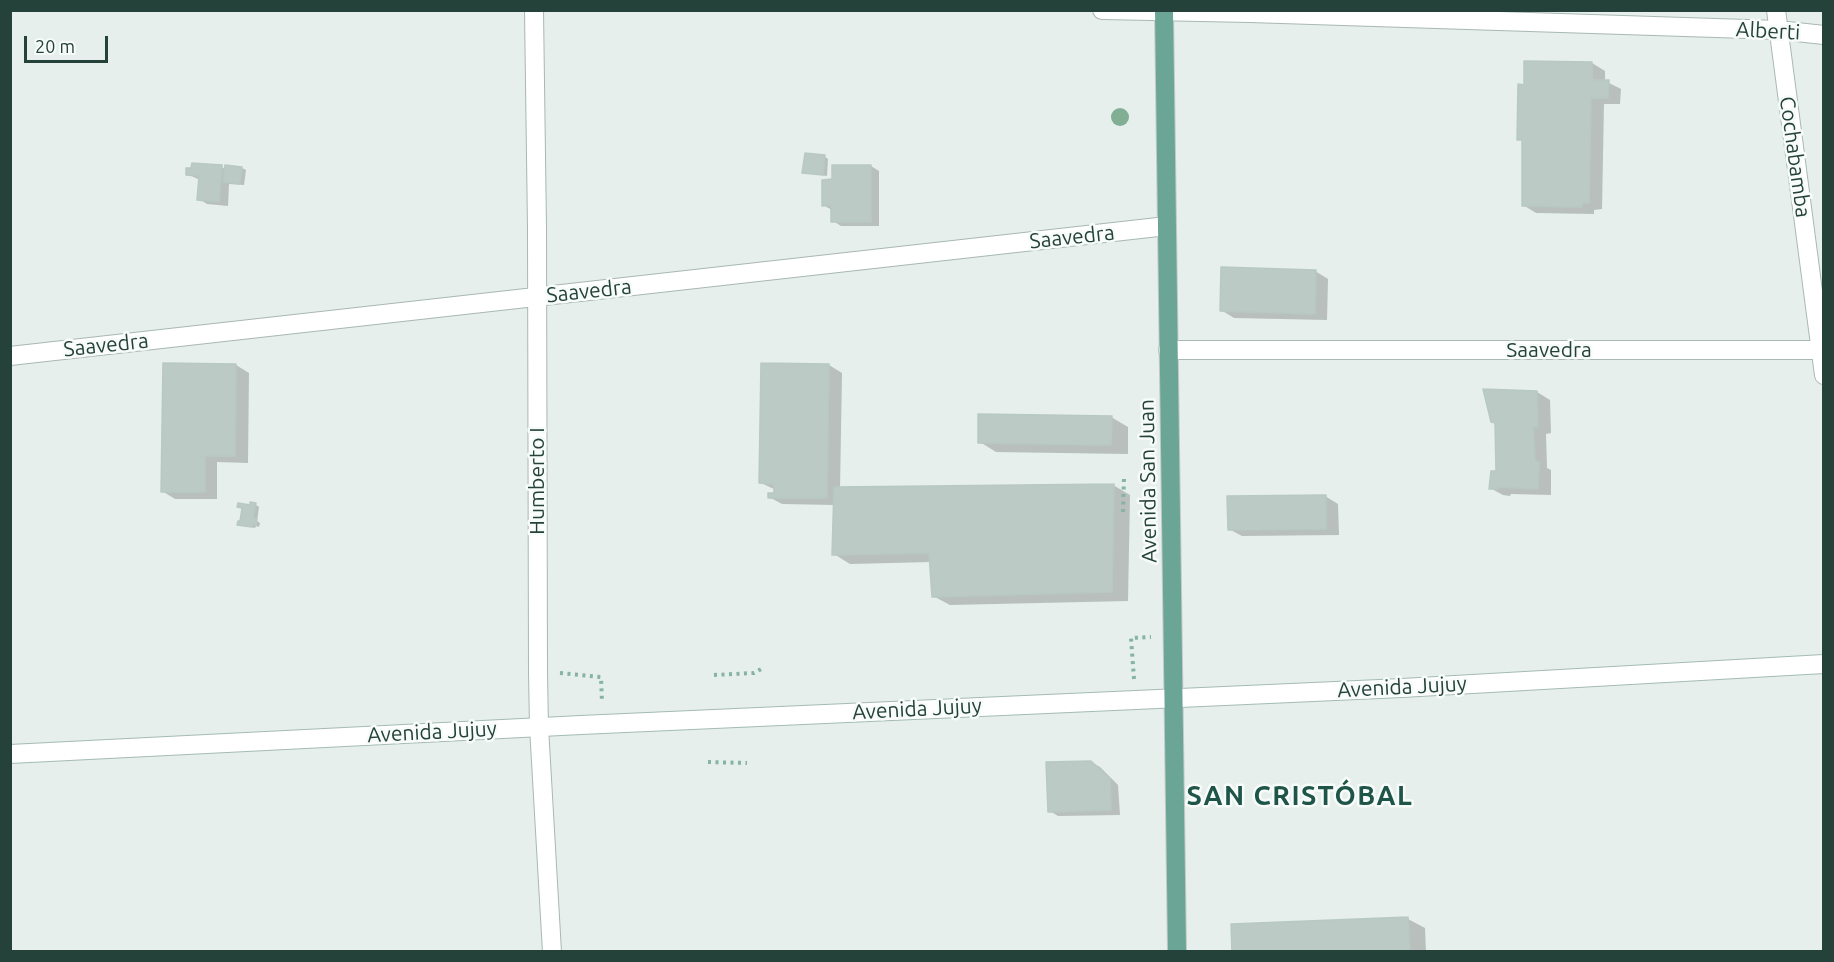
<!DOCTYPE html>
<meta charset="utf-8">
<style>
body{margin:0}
#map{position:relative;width:1834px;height:962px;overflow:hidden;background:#e6efeb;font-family:Ubuntu,sans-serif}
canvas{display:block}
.frame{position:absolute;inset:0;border:12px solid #24423a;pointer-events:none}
.scale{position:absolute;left:24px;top:36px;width:84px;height:27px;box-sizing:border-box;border:3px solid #24423a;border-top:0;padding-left:8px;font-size:18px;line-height:21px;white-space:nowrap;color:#24423a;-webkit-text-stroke:4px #f7fbf9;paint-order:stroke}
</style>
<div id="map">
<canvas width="1834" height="962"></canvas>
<div class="frame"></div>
<div class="scale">20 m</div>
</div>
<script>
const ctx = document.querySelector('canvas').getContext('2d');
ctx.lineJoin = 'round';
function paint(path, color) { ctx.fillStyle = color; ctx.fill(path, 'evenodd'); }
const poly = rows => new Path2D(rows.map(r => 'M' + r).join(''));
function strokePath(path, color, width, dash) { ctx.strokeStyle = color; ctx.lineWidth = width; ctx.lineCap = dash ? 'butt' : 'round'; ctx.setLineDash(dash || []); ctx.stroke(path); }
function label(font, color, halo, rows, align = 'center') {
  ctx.font = font + ' Ubuntu,sans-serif'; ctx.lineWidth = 5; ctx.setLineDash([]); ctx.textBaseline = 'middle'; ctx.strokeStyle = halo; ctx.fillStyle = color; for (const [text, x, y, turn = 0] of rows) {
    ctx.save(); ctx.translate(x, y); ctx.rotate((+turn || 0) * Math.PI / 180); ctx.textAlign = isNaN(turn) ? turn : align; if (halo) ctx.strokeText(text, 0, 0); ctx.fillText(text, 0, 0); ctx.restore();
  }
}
const shadow = poly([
 [1592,63,1605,71,1605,81,1621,89,1620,104,1604,104,1602,209,1594,210,1594,214,1536,213,1523,205,1524,142,1519,139,1525,86],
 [824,156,828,159,827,176,804,172],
 [871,166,879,171,879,226,841,226,833,221,832,210,823,205],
 [222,167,226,170,242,168,246,170,244,185,229,184,228,206,207,204,199,199,200,180,187,174],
 [1315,271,1328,279,1327,320,1234,318,1221,310],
 [236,365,249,373,248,463,217,462,217,499,175,499,162,491],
 [829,365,842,373,840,489,1113,485,1130,495,1128,601,950,605,933,596,931,562,850,564,834,554,835,505,782,504,769,497,776,495,776,490,761,483],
 [1537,392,1550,400,1551,433,1546,434,1547,468,1551,470,1551,495,1511,494,1510,496,1503,495,1490,488],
 [1111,417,1128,427,1128,454,996,452,980,442],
 [1325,496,1338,504,1339,535,1242,536,1229,529],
 [256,505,259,507,257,521,260,523,259,527,256,526,255,528,239,524,241,523,243,509,239,506],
 [1091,762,1100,767,1118,785,1120,815,1058,816,1050,811],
 [1408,919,1425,928,1426,952,1233,952,1232,925]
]);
const building = poly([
 [1524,61,1592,62,1592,80,1609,80,1608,98,1591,98,1589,203,1582,203,1582,207,1522,206,1522,140,1517,140,1518,84,1524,85,1524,61],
 [805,153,825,155,823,175,802,173,805,153],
 [192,163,222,165,219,202,197,200,199,176,186,175,186,168,191,168,192,163],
 [225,165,242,167,240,184,223,182,225,165],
 [832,165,871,165,871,222,831,222,831,205,822,206,822,180,832,179,832,165],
 [1221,267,1316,270,1315,314,1220,311,1221,267],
 [163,363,236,364,235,456,205,456,205,492,161,492,163,363],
 [761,363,829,364,827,498,768,498,768,493,774,493,774,484,759,483,761,363],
 [1483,389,1537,391,1538,427,1533,427,1535,461,1539,462,1538,489,1498,487,1498,489,1489,489,1491,471,1496,471,1495,423,1491,422,1483,389],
 [978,414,1112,416,1111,445,978,443,978,414],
 [1114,484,1112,592,932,597,929,553,832,555,834,487,1114,484],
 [1326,495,1326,529,1228,530,1227,496,1326,495],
 [250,502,256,503,253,518,257,519,256,525,252,525,252,527,237,525,238,521,240,521,242,508,237,507,238,503,250,505,250,502],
 [1091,761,1110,779,1111,810,1048,812,1046,762,1091,761],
 [1408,917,1410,952,1232,952,1231,924,1408,917]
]);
const path = poly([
 [1123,512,1124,477],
 [560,673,601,677,602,702],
 [714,675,754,673,763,668],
 [1134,679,1131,638,1151,637],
 [708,762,747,763]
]);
const street = poly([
 [534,10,537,229,538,672,539,727,552,952],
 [1102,10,1250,13,1778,30,1824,35],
 [1776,10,1824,375],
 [1168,350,1821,350],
 [10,356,1167,226]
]);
const secondary = poly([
 [10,754,581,725,1402,688,1824,664]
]);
const primary = poly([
 [1164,10,1177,952]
]);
const trees = [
 [1120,117]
];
const streetNames = [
 ["Alberti",1768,31,3],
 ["Cochabamba",1795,157,82],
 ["Saavedra",1072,237,-6],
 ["Saavedra",589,291,-6],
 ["Saavedra",106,345,-6],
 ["Saavedra",1549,350],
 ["Humberto I",537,481,-90],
 ["Avenida San Juan",1148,481,-91],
 ["Avenida Jujuy",1402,687,-3],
 ["Avenida Jujuy",917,709,-3],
 ["Avenida Jujuy",432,732,-3]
];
const districtNames = [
 ["SAN CRISTÓBAL",1300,796]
];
paint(shadow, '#0003');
paint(building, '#bbcac4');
strokePath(building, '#b8c9c2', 1.5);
strokePath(street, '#a8b8b2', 20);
strokePath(secondary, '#a4bbb3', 20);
strokePath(primary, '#c2cac8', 20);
strokePath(path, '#86b3a5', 4, [3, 4.5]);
strokePath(street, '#fff', 18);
strokePath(secondary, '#fff', 18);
strokePath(primary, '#6aa596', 18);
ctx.fillStyle = '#80af93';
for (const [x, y] of trees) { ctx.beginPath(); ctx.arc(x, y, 9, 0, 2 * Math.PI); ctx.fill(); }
label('21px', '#24423a', '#f7fbf9', streetNames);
ctx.letterSpacing = '1.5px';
label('bold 27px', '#1f5548', '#f7fbf9', districtNames);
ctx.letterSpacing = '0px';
</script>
